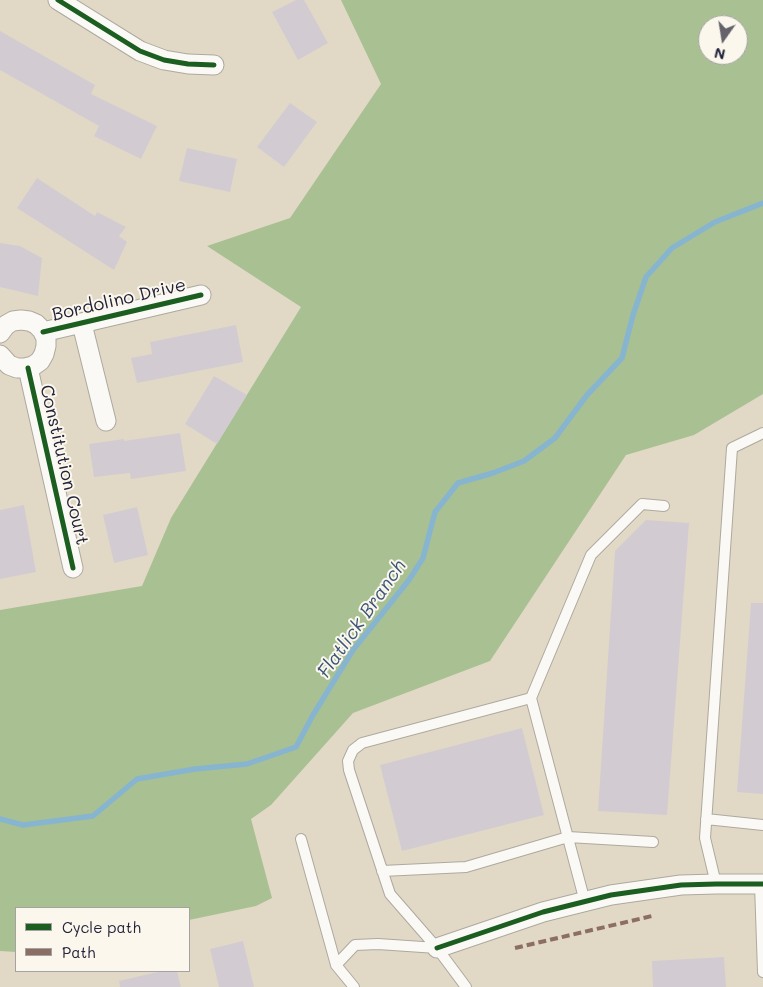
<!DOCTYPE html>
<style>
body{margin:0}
#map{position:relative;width:763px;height:987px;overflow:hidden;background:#e1d9c6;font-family:Mali,sans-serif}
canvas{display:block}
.legend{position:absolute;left:15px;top:907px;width:175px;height:65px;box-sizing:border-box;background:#fbf7ec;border:1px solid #a4a2a5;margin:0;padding:6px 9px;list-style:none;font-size:15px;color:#22223b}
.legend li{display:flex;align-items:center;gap:10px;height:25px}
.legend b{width:25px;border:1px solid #a4a2a5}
.north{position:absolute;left:698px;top:15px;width:50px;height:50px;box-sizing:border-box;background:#fbf7ec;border:1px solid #a4a2a5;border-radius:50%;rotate:193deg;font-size:14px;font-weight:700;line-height:20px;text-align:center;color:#22223b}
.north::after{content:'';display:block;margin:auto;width:18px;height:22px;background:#65626c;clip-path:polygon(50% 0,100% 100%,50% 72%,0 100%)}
</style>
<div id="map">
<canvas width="763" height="987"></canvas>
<ul class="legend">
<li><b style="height:6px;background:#1b5e20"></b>Cycle path</li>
<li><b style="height:6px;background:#8d6e63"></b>Path</li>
</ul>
<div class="north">N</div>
</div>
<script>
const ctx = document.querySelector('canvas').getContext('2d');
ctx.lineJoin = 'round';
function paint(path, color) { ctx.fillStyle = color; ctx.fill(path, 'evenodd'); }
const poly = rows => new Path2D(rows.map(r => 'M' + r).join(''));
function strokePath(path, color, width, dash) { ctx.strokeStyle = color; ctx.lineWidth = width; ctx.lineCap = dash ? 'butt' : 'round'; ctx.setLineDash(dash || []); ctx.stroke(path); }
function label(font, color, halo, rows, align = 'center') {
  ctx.font = font + ' Mali,sans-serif'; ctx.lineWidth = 4; ctx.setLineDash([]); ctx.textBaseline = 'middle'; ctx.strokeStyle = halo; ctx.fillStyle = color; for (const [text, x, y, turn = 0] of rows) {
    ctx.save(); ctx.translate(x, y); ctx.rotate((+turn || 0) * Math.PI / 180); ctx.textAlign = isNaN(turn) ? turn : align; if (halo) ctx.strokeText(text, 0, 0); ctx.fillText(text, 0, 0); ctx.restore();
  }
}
const forest = poly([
 [341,0,763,0,763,394,694,435,626,455,490,661,353,713,271,805,251,819,272,898,256,906,189,920,189,908,16,908,16,952,0,951,0,610,142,586,171,518,301,307,207,246,290,218,381,84],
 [708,25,738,25,738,55,708,55]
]);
const stream = poly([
 [0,819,23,825,93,816,137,779,195,769,247,764,296,747,313,715,353,650,409,580,423,558,435,512,458,483,493,473,524,461,555,438,587,395,622,358,633,315,646,277,672,248,715,222,763,203]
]);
const building = poly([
 [296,0,304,0,328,43,298,60,272,12],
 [0,31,95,85,91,94,157,126,141,159,94,136,99,126,0,70],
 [290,103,317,122,284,167,257,147],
 [187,148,237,159,230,192,179,181],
 [37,178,95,216,97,212,126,227,119,236,127,242,114,270,17,208],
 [0,243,20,246,42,258,38,296,0,287],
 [236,325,243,362,137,383,131,358,152,354,150,342],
 [214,376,247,395,217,444,185,424],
 [180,433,186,471,131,479,130,473,94,477,89,444,124,439,124,441],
 [24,505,36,572,0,579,0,510],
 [137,507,148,555,114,563,103,515],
 [646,520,689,523,667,815,598,811,615,551],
 [751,603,763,603,763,794,737,792],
 [522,728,544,815,402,851,380,765],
 [243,941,254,987,219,987,210,949],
 [724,957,726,987,653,987,652,961],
 [162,971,177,971,181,987,120,987,119,981]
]);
const lane = poly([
 [531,698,591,555,642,504,664,506],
 [706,819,763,825],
 [301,839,336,965,354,987],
 [382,871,466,867,568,837,653,842],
 [716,884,705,838,732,448,763,433],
 [760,884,763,972],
 [336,965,355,945,378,944,437,948],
 [466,987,437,948,390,894,349,770,348,761,353,750,362,743,531,698,585,902]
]);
const street = poly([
 [58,0,140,51,164,60,188,64,214,65],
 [82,324,106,421],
 [43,332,201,295],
 [0,333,6,325,13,321,21,320,29,321,36,324,42,330,46,338,46,346,44,354,40,361,33,366,25,368,17,368,9,365,0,355],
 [28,368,73,568],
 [437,948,543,912,611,895,681,885,716,884,763,884]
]);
const quiet = poly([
 [515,948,652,916]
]);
const cycleway = poly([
 [58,0,140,51,164,60,188,64,214,65],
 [43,332,201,295],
 [28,368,73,568],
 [437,948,543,912,611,895,681,885,716,884,763,884]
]);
const streetNames = [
 ["Bordolino Drive",119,300,-13],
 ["Constitution Court",64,465,77]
];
const waterNames = [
 ["Flatlick Branch",362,619,-55]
];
paint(forest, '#a9c192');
strokePath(stream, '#87b5d0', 5.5);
paint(building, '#d2ccd2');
strokePath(lane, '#ada99f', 12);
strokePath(street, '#ada99f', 21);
strokePath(lane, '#faf9f6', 10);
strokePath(street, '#faf9f6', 19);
strokePath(quiet, '#8d6e63', 4, [8, 4]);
strokePath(cycleway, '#1b5e20', 5);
label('18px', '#22223b', '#fbf7ec', streetNames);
label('italic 19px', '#3b5679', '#fbf7ec', waterNames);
</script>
